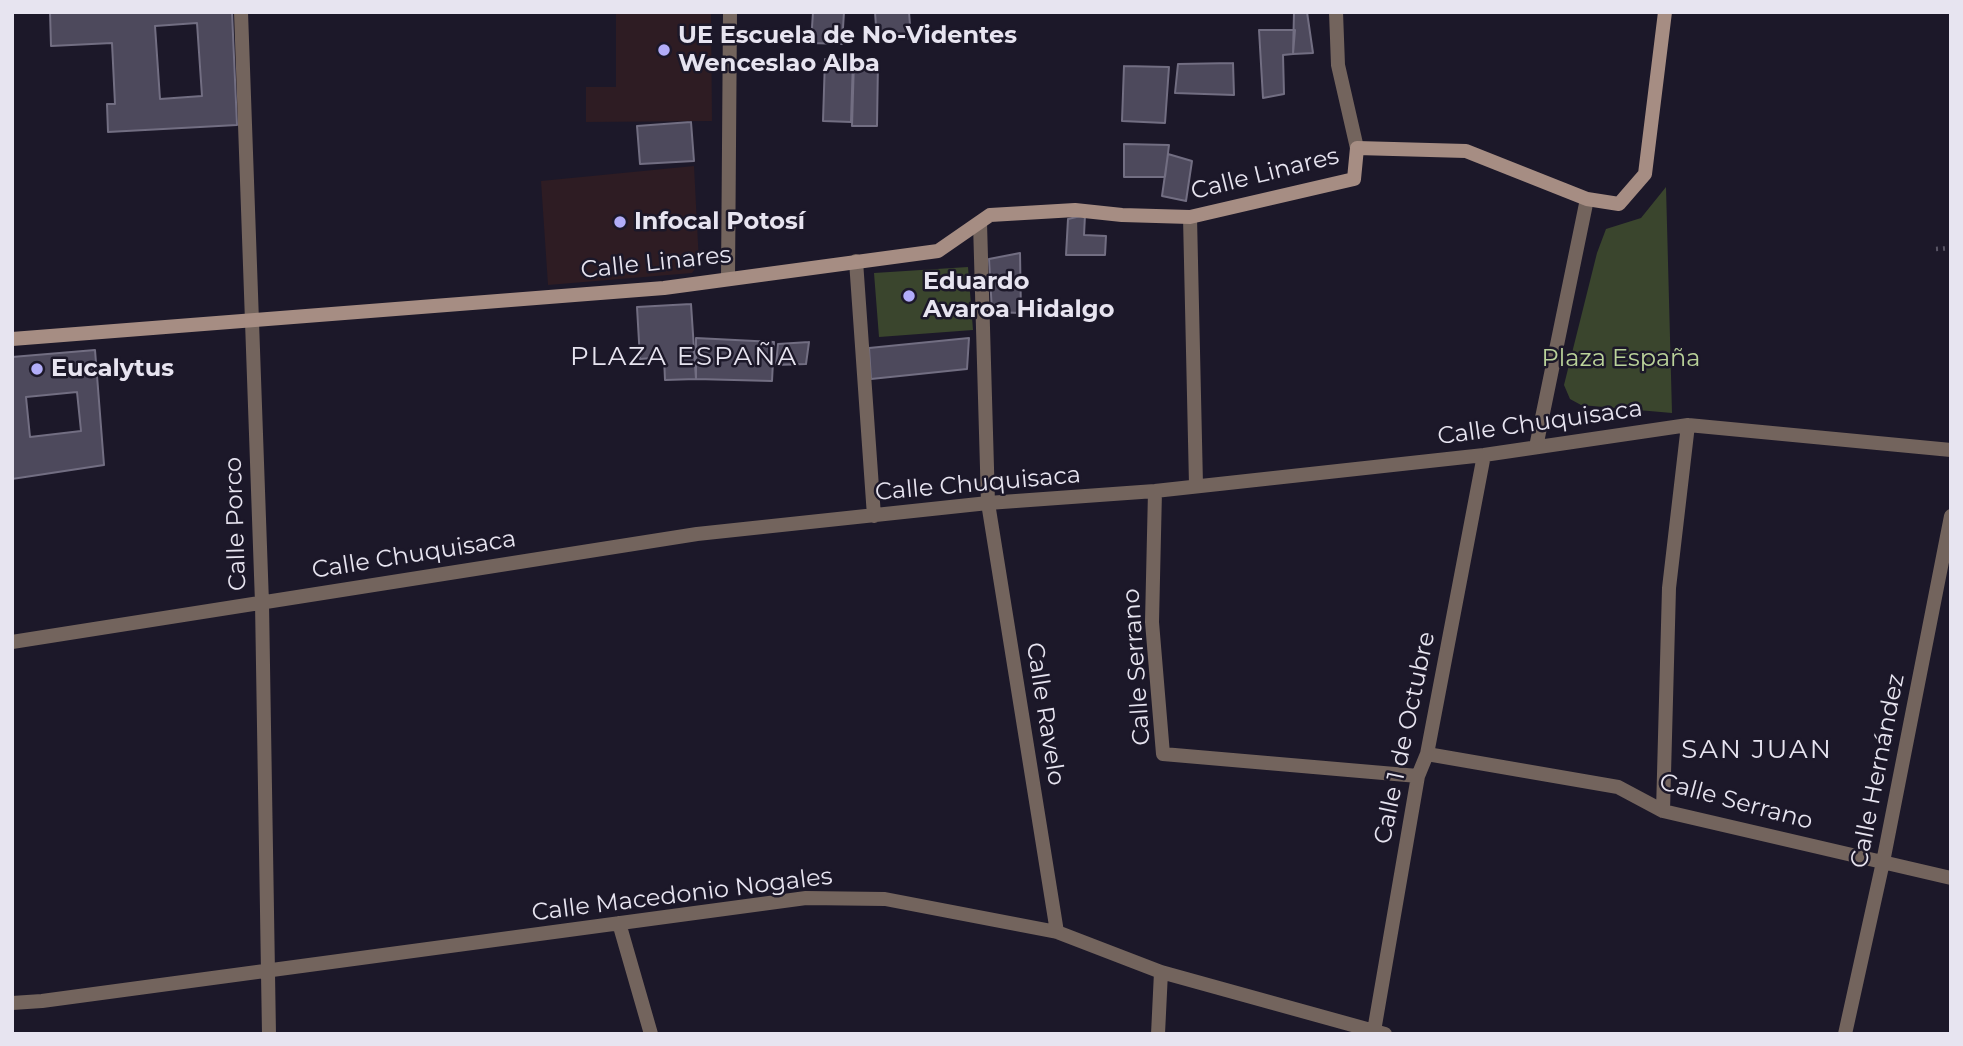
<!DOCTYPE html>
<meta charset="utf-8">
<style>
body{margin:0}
#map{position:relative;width:1963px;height:1046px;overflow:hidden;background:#1c1829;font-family:Montserrat,sans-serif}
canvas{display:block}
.frame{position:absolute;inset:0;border:14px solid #e7e4f0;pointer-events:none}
</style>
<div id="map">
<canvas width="1963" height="1046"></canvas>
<div class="frame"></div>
</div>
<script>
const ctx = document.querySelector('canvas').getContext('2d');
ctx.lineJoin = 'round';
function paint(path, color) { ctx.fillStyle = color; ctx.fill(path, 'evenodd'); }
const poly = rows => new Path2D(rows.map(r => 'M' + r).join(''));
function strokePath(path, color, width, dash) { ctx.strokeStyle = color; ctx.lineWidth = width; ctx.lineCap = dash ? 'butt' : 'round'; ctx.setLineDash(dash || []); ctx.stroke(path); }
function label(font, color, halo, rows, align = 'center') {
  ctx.font = font + ' Montserrat,sans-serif'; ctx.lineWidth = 5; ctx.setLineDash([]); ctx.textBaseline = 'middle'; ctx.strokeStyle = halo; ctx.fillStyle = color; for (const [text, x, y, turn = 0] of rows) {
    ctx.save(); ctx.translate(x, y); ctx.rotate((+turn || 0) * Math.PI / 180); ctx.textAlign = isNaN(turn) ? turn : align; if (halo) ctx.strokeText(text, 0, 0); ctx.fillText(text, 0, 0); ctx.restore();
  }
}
const education = poly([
 [616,12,711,12,712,121,586,122,586,87,616,87],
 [694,166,699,263,692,273,548,285,541,181]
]);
const green = poly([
 [1666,187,1672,413,1581,405,1570,399,1564,385,1597,253,1606,229,1641,218],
 [968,267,973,330,879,337,874,273]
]);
const building = poly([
 [50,12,232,12,237,125,108,132,107,104,115,104,112,43,51,46,50,12],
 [197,23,202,96,160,99,155,26,197,23],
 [813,12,844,12,842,44,811,43,813,12],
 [875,12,909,12,911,38,877,41,875,12],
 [1294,12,1307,12,1313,53,1293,54,1294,12],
 [1259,30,1295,30,1293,54,1283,55,1284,94,1263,98,1259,30],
 [825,59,853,60,851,122,823,121,825,59],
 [854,60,878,61,877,126,852,126,854,60],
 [1233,63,1234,95,1175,93,1178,64,1233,63],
 [1124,66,1169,67,1165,123,1122,121,1124,66],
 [691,122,694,161,640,164,637,126,691,122],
 [1124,144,1169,145,1165,177,1124,177,1124,144],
 [1168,154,1192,161,1186,201,1162,196,1168,154],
 [1085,215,1084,235,1106,236,1105,255,1066,255,1068,219,1085,215],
 [1020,253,1021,313,992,312,989,259,1020,253],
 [691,304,696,379,665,380,664,357,640,359,637,307,691,304],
 [696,338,774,342,772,381,696,379,696,338],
 [969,338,967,369,871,379,869,348,969,338],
 [809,342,806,364,776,365,778,344,809,342],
 [95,350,104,465,12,479,12,357,95,350],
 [77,392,81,431,30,437,26,397,77,392]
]);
const path = poly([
 [1936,249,1951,248]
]);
const service = poly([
 [980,223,988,503]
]);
const minor = poly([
 [241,12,262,603,269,1034],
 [1336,12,1338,65,1357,148],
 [1190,217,1196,485],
 [856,261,874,516],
 [728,278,730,12],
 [1536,447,1587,199],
 [1155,491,1152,622,1163,754,1418,776],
 [988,503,1057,932],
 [12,642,697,534,988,503,1155,491,1484,455,1688,425,1951,450],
 [1427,754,1618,787,1663,811,1951,878],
 [1663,811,1669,588,1688,425],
 [619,923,651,1034],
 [12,1003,42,1001,806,898,885,899,1057,932,1161,972,1385,1034],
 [1374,1031,1418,776,1427,754,1484,455],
 [1158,1034,1161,972],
 [1845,1034,1883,862,1951,516]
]);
const secondary = poly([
 [12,339,664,288,938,251,990,215,1075,210,1122,215,1190,217,1354,179,1357,148,1466,151,1587,199,1619,204,1645,174,1665,12]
]);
const markers = [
 [664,50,7,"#b2adf9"],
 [620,222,7,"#b2adf9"],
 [909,296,7,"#b2adf9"],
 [37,369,7,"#b2adf9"]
];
const poiNames = [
 ["UE Escuela de No-Videntes",678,36],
 ["Wenceslao Alba",678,64],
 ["Infocal Potosí",634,222],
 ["Eduardo",923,282],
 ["Avaroa Hidalgo",923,310],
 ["Eucalytus",51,369]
];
const streetNames = [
 ["Calle Linares",1265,174,-14],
 ["Calle Linares",656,263,-6],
 ["Calle Chuquisaca",1540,423,-8],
 ["Calle Chuquisaca",978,484,-5],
 ["Calle Porco",236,524,-92],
 ["Calle Chuquisaca",414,555,-9],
 ["Calle Serrano",1137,667,-94],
 ["Calle Ravelo",1045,714,81],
 ["Calle 1 de Octubre",1405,738,-78],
 ["Calle Hernández",1878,771,-79],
 ["Calle Serrano",1736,802,15],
 ["Calle Macedonio Nogales",682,895,-7]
];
const parkNames = [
 ["Plaza España",1621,359]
];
const neighbourhoodNames = [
 ["PLAZA ESPAÑA",684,357],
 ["SAN JUAN",1757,750]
];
paint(education, '#2e1c23');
paint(green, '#3a452d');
paint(building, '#4d495c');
strokePath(building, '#726e82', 2);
strokePath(path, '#595565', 4.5, [2, 5]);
strokePath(service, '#73645d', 14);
strokePath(minor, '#73645d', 14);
strokePath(secondary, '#a68d83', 14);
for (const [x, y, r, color] of markers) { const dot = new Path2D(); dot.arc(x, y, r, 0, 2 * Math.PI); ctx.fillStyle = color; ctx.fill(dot); strokePath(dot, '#1c1829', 2.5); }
label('bold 24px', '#e7e4f0', '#1c1829', poiNames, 'left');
label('24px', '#e7e4f0', '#1c1829', streetNames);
label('24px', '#bad29a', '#1c1829', parkNames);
ctx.letterSpacing = '2px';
label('26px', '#e7e4f0', '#1c1829', neighbourhoodNames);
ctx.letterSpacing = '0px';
</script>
